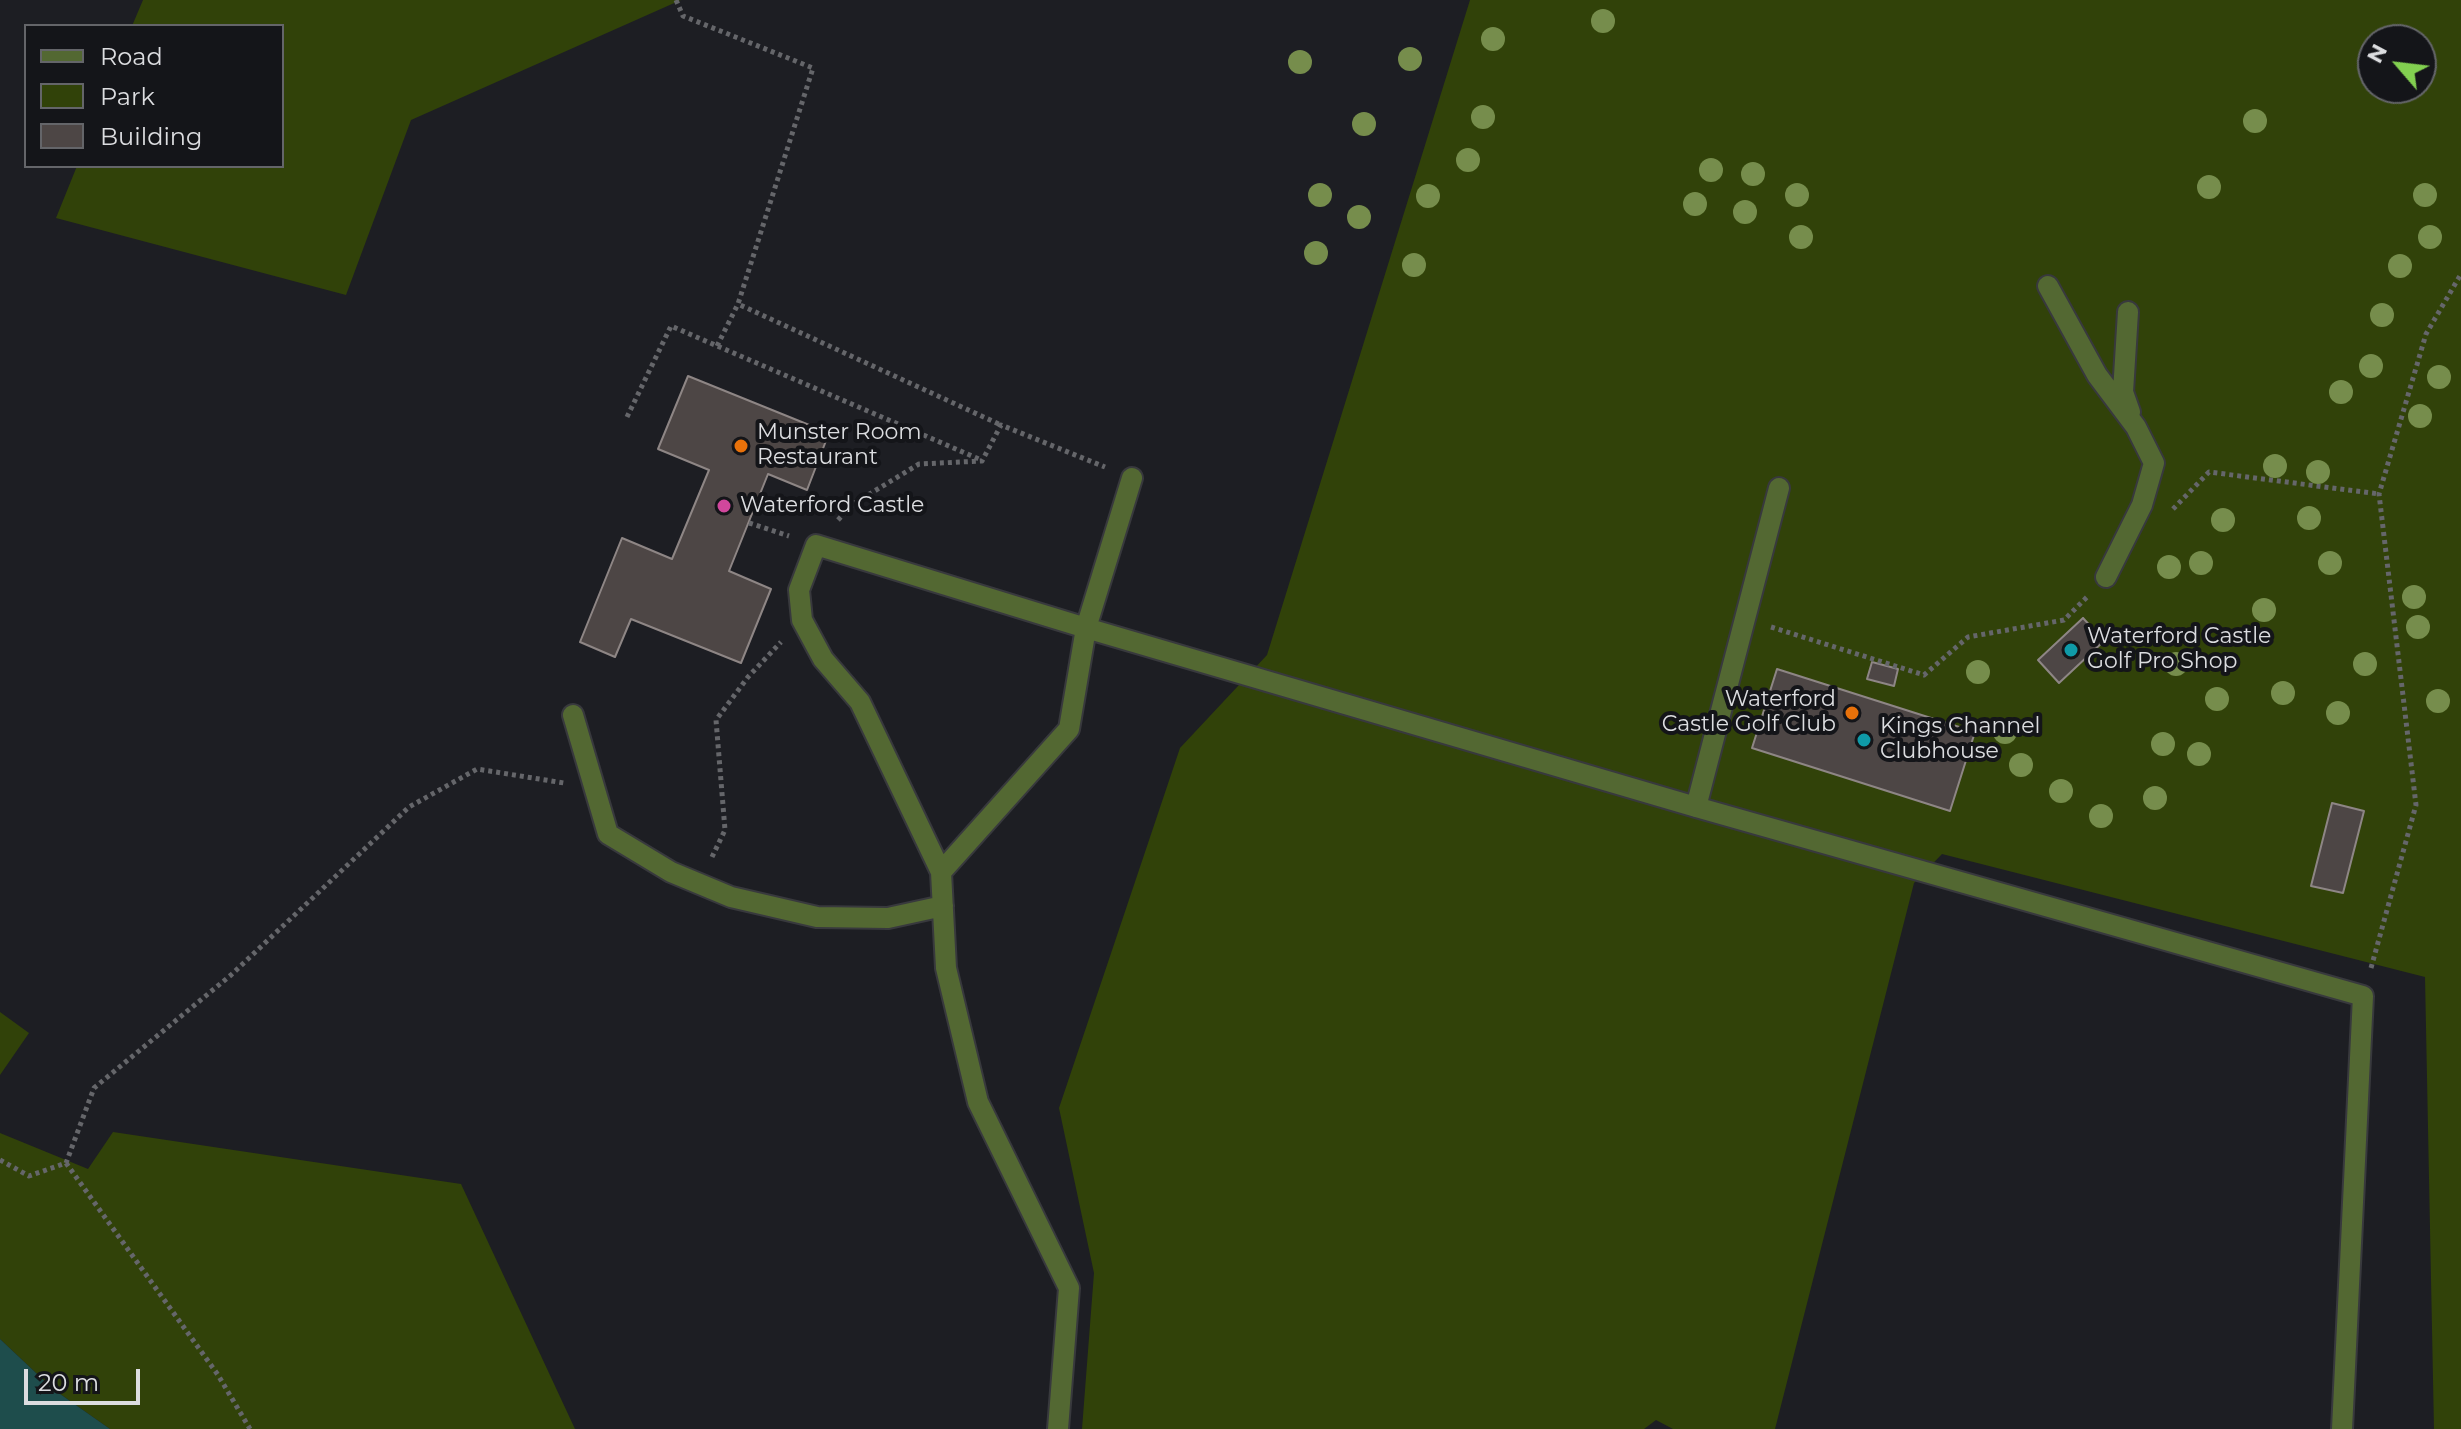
<!DOCTYPE html>
<style>
body{margin:0}
#map{position:relative;width:2461px;height:1429px;overflow:hidden;background:#1d1e23;font-family:Montserrat,sans-serif}
canvas{display:block}
.legend{position:absolute;left:24px;top:24px;width:260px;height:144px;box-sizing:border-box;background:#141519;border:2px solid #646569;margin:0;padding:10px 14px;list-style:none;font-size:24px;color:#dcdde0}
.legend li{display:flex;align-items:center;gap:16px;height:40px}
.legend b{width:40px;border:2px solid #646569}
.north{position:absolute;left:2357px;top:24px;width:80px;height:80px;box-sizing:border-box;background:#141519;border:2px solid #646569;border-radius:50%;rotate:298deg;font-size:22px;font-weight:700;line-height:32px;text-align:center;color:#dcdde0}
.north::after{content:'';display:block;margin:auto;width:28px;height:36px;background:#82d050;clip-path:polygon(50% 0,100% 100%,50% 72%,0 100%)}
.scale{position:absolute;left:24px;top:1369px;width:116px;height:36px;box-sizing:border-box;border:4px solid #dcdde0;border-top:0;padding-left:10px;font-size:24px;line-height:28px;white-space:nowrap;color:#dcdde0;-webkit-text-stroke:6px #141519;paint-order:stroke}
</style>
<div id="map">
<canvas width="2461" height="1429"></canvas>
<ul class="legend">
<li><b style="height:10px;background:#536832"></b>Road</li>
<li><b style="height:22px;background:#314209"></b>Park</li>
<li><b style="height:22px;background:#4d4645"></b>Building</li>
</ul>
<div class="north">N</div>
<div class="scale">20 m</div>
</div>
<script>
const ctx = document.querySelector('canvas').getContext('2d');
ctx.lineJoin = 'round';
function paint(path, color) { ctx.fillStyle = color; ctx.fill(path, 'evenodd'); }
const poly = rows => new Path2D(rows.map(r => 'M' + r).join(''));
function strokePath(path, color, width, dash) { ctx.strokeStyle = color; ctx.lineWidth = width; ctx.lineCap = dash ? 'butt' : 'round'; ctx.setLineDash(dash || []); ctx.stroke(path); }
function label(font, color, halo, rows, align = 'center') {
  ctx.font = font + ' Montserrat,sans-serif'; ctx.lineWidth = 8; ctx.setLineDash([]); ctx.textBaseline = 'middle'; ctx.strokeStyle = halo; ctx.fillStyle = color; for (const [text, x, y, turn = 0] of rows) {
    ctx.save(); ctx.translate(x, y); ctx.rotate((+turn || 0) * Math.PI / 180); ctx.textAlign = isNaN(turn) ? turn : align; if (halo) ctx.strokeText(text, 0, 0); ctx.fillText(text, 0, 0); ctx.restore();
  }
}
const green = poly([
 [143,0,681,0,411,120,346,295,56,218,77,166,282,166,282,26,132,26],
 [1470,0,2461,0,2461,1429,2434,1429,2425,977,1942,854,1914,883,1775,1429,1673,1429,1656,1420,1644,1429,1082,1429,1094,1273,1059,1108,1180,748,1267,655],
 [2373,40,2421,40,2421,88,2373,88],
 [0,1012,29,1033,0,1075],
 [113,1132,461,1184,575,1429,110,1429,53,1389,0,1339,0,1133,88,1169]
]);
const water = poly([
 [0,1339,53,1389,110,1429,0,1429]
]);
const building = poly([
 [688,376,829,433,807,490,768,474,729,571,771,589,741,663,631,619,615,657,580,642,622,538,672,559,709,470,658,449,688,376],
 [2083,618,2104,641,2059,683,2038,660,2083,618],
 [1872,662,1898,669,1894,686,1867,679,1872,662],
 [1777,669,1975,732,1950,811,1752,748,1777,669],
 [2332,803,2364,811,2343,893,2311,886,2332,803]
]);
const path = poly([
 [676,0,683,16,813,68,738,304,1001,425],
 [717,346,738,304],
 [627,417,671,326,979,459],
 [2173,509,2209,472,2379,494],
 [838,520,853,504,919,464,982,461,1001,425,1105,467],
 [749,523,789,536],
 [1771,627,1924,675,1968,637,2064,620,2088,596],
 [712,857,725,830,716,720,748,677,781,642],
 [2371,968,2416,805,2379,494,2426,334,2461,274],
 [0,1160,29,1176,66,1163,94,1088,231,975,409,807,477,769,564,783],
 [66,1163,218,1375,250,1429]
]);
const minor = poly([
 [2048,286,2097,375,2136,427,2154,463,2142,505,2106,577],
 [2128,312,2123,392,2130,412],
 [573,715,608,834,671,872,731,897,817,917,888,918,943,906],
 [1696,807,1779,488],
 [941,872,1069,729,1086,628,1132,478],
 [1058,1429,1069,1288,978,1102,946,968,941,872,860,702,823,659,802,620,799,590,816,545,1086,628,1696,807,2363,996,2342,1429]
]);
const trees = [
 [1603,21],
 [1493,39],
 [1410,59],
 [1300,62],
 [1483,117],
 [2255,121],
 [1364,124],
 [1468,160],
 [1711,170],
 [1753,174],
 [2209,187],
 [1320,195],
 [1797,195],
 [2425,195],
 [1428,196],
 [1695,204],
 [1745,212],
 [1359,217],
 [1801,237],
 [2430,237],
 [1316,253],
 [1414,265],
 [2400,266],
 [2382,315],
 [2371,366],
 [2439,377],
 [2341,392],
 [2420,416],
 [2275,466],
 [2318,472],
 [2309,518],
 [2223,520],
 [2201,563],
 [2330,563],
 [2169,567],
 [2414,597],
 [2264,610],
 [2418,627],
 [2176,664],
 [2365,664],
 [1978,672],
 [2283,693],
 [2217,699],
 [2438,701],
 [2338,713],
 [2005,732],
 [2163,744],
 [2199,754],
 [2021,765],
 [2061,791],
 [2155,798],
 [2101,816]
];
const markers = [
 [741,446,8,"#e8710a"],
 [724,506,8,"#d1479c"],
 [2071,650,8,"#0f9aa8"],
 [1852,713,8,"#e8710a"],
 [1864,740,8,"#0f9aa8"]
];
const poiNames = [
 ["Munster Room",757,433],
 ["Restaurant",757,458],
 ["Waterford Castle",740,506],
 ["Waterford Castle",2087,637],
 ["Golf Pro Shop",2087,662],
 ["Waterford",1836,700,"right"],
 ["Castle Golf Club",1836,725,"right"],
 ["Kings Channel",1880,727],
 ["Clubhouse",1880,752]
];
paint(green, '#314209');
paint(water, '#1e4d4c');
paint(building, '#4d4645');
strokePath(building, '#8e8685', 2);
strokePath(minor, '#38393d', 24);
strokePath(path, '#65666a', 5, [4, 4]);
strokePath(minor, '#536832', 20);
ctx.fillStyle = '#768d4c';
for (const [x, y] of trees) { ctx.beginPath(); ctx.arc(x, y, 12, 0, 2 * Math.PI); ctx.fill(); }
for (const [x, y, r, color] of markers) { const dot = new Path2D(); dot.arc(x, y, r, 0, 2 * Math.PI); ctx.fillStyle = color; ctx.fill(dot); strokePath(dot, '#141519', 3); }
label('22px', '#dcdde0', '#141519', poiNames, 'left');
</script>
